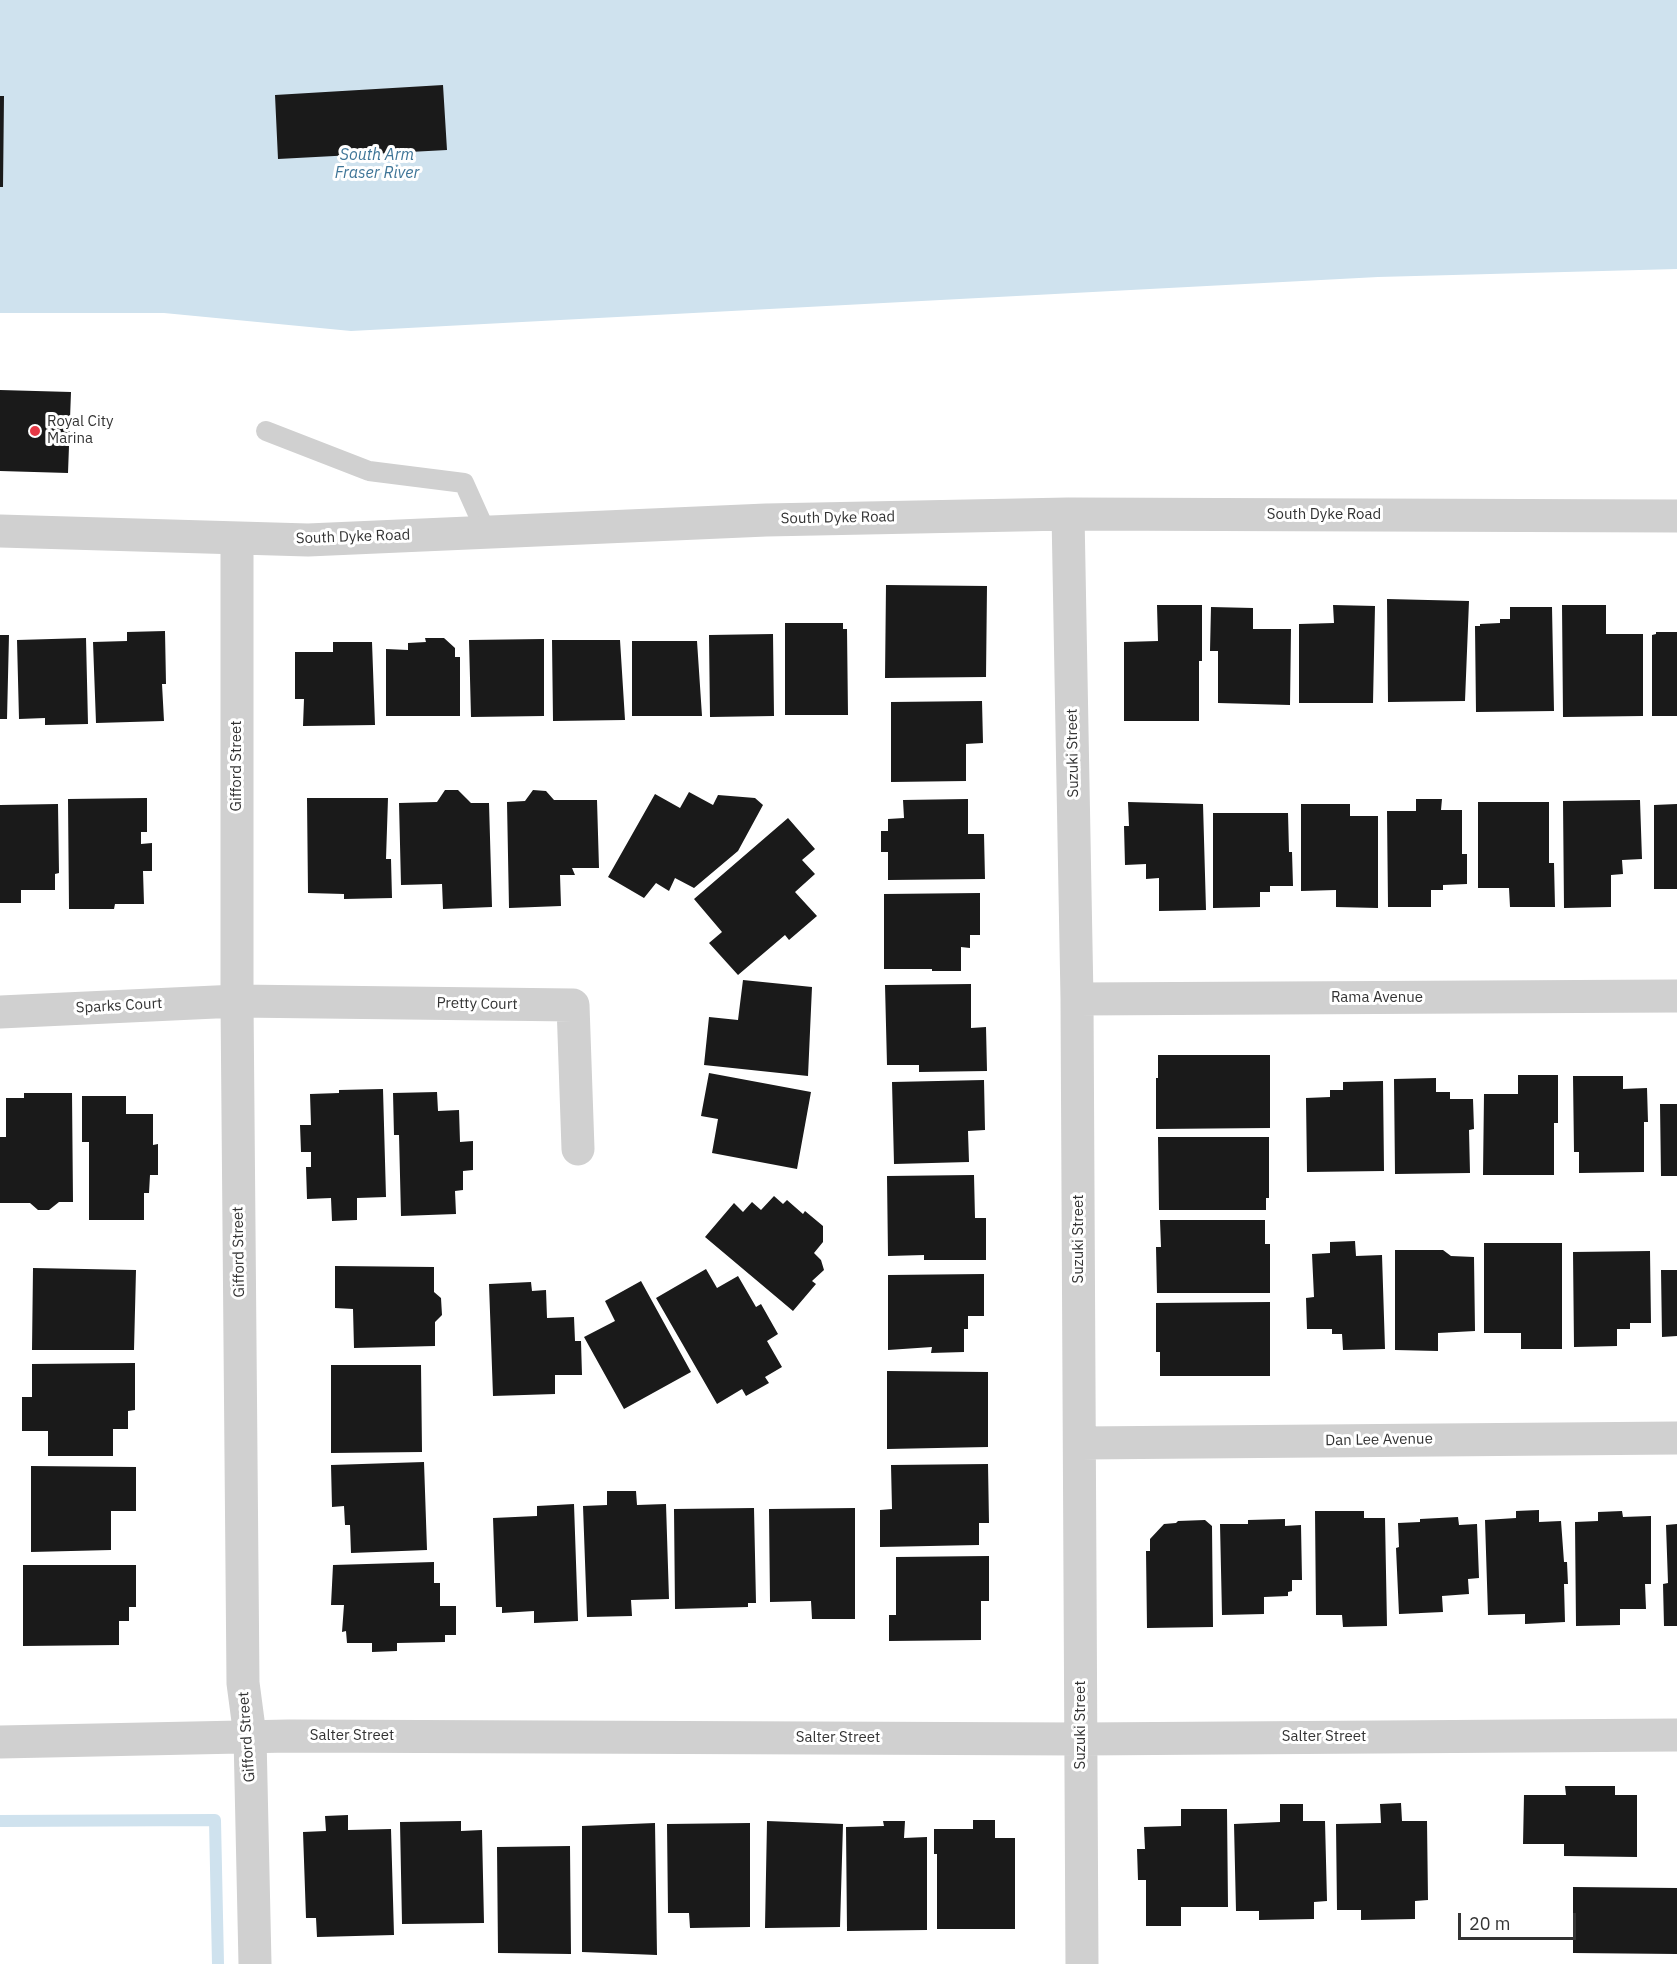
<!DOCTYPE html>
<style>
body{margin:0}
#map{position:relative;width:1677px;height:1964px;overflow:hidden;background:#fff;font-family:"IBM Plex Sans",sans-serif}
canvas{display:block}
.scale{position:absolute;left:1458px;top:1913px;width:118px;height:27px;box-sizing:border-box;border:3px solid #333;border-top:0;padding-left:8px;font-size:18px;line-height:21px;white-space:nowrap;color:#333;-webkit-text-stroke:4px #fff;paint-order:stroke}
</style>
<div id="map">
<canvas width="1677" height="1964"></canvas>
<div class="scale">20 m</div>
</div>
<script>
const ctx = document.querySelector('canvas').getContext('2d');
ctx.lineJoin = 'round';
function paint(path, color) { ctx.fillStyle = color; ctx.fill(path, 'evenodd'); }
const poly = rows => new Path2D(rows.map(r => 'M' + r).join(''));
function strokePath(path, color, width, dash) { ctx.strokeStyle = color; ctx.lineWidth = width; ctx.lineCap = dash ? 'butt' : 'round'; ctx.setLineDash(dash || []); ctx.stroke(path); }
function label(font, color, halo, rows, align = 'center') {
  ctx.font = font + ' "IBM Plex Sans",sans-serif'; ctx.lineWidth = 6; ctx.setLineDash([]); ctx.textBaseline = 'middle'; ctx.strokeStyle = halo; ctx.fillStyle = color; for (const [text, x, y, turn = 0] of rows) {
    ctx.save(); ctx.translate(x, y); ctx.rotate((+turn || 0) * Math.PI / 180); ctx.textAlign = isNaN(turn) ? turn : align; if (halo) ctx.strokeText(text, 0, 0); ctx.fillText(text, 0, 0); ctx.restore();
  }
}
const water = poly([
 [0,0,1677,0,1677,269,1378,277,351,331,164,313,0,313]
]);
const stream = poly([
 [0,1821,215,1820,218,1964]
]);
const building = poly([
 [443,85,447,150,278,159,275,95],
 [0,96,4,96,3,187,0,187],
 [0,390,71,392,68,473,0,471],
 [886,585,987,586,986,677,885,678],
 [1387,599,1469,601,1465,701,1388,702],
 [1157,605,1202,605,1202,661,1199,661,1199,721,1124,721,1124,642,1158,641],
 [1333,605,1375,606,1373,703,1299,703,1299,624,1334,623],
 [1562,605,1606,605,1606,634,1643,634,1643,716,1563,717],
 [1211,607,1253,608,1253,629,1291,629,1290,705,1218,703,1218,651,1210,651],
 [1510,607,1552,607,1554,711,1476,712,1475,626,1480,626,1480,624,1500,623,1500,619,1510,619],
 [785,623,843,623,843,629,847,629,848,715,785,715],
 [165,631,166,684,162,684,164,721,96,723,93,642,127,641,127,632],
 [1656,632,1677,632,1677,716,1652,716,1652,635,1656,634],
 [773,634,774,716,710,717,709,635],
 [0,635,9,635,7,719,0,719],
 [86,638,88,724,45,725,45,718,19,719,17,640],
 [425,638,444,638,455,648,455,657,460,657,460,716,386,716,386,649,408,650,408,643,426,642],
 [544,639,544,716,471,717,469,640],
 [552,640,620,640,625,720,553,721],
 [632,641,697,641,702,716,632,716],
 [333,642,372,642,375,725,303,726,304,699,295,699,295,652,333,652],
 [982,701,983,743,966,744,966,781,891,782,891,702],
 [445,790,458,790,471,803,489,803,492,907,443,909,442,884,401,885,399,803,437,802],
 [533,790,546,791,554,800,597,800,599,868,572,868,575,875,560,875,561,906,509,908,507,802,525,801],
 [689,792,713,805,718,795,755,798,763,805,738,851,694,888,675,878,669,891,656,883,644,898,608,877,655,794,680,808],
 [147,798,147,832,141,832,141,844,152,843,152,871,143,871,144,904,115,904,114,909,69,909,68,799],
 [307,798,388,798,386,859,391,859,392,898,344,899,344,894,308,893],
 [968,799,968,834,984,834,985,879,888,880,888,852,881,852,881,831,888,831,888,819,904,818,903,800],
 [1416,799,1442,799,1441,810,1462,810,1462,854,1467,854,1467,884,1443,885,1443,890,1431,890,1431,907,1388,907,1387,811,1416,811],
 [1640,800,1642,859,1622,860,1623,874,1611,875,1611,907,1564,908,1563,801],
 [1128,802,1203,804,1206,910,1159,911,1159,878,1146,879,1146,864,1125,865,1124,826,1129,826],
 [1478,802,1549,802,1549,863,1554,863,1555,907,1510,907,1509,888,1478,888],
 [58,804,59,873,55,874,55,890,21,890,21,903,0,903,0,805],
 [1301,804,1350,804,1350,816,1378,816,1378,908,1336,907,1336,890,1301,891],
 [1677,804,1677,889,1654,889,1654,805],
 [1213,813,1288,813,1289,852,1292,852,1293,886,1270,886,1270,892,1260,892,1260,907,1213,908],
 [788,818,815,849,802,860,815,874,795,892,817,916,789,940,785,935,738,975,709,943,722,932,694,899],
 [980,893,980,935,970,935,970,948,961,947,961,971,932,971,932,969,884,969,884,894],
 [743,980,812,987,808,1076,704,1065,709,1017,738,1020],
 [971,984,971,1028,986,1027,987,1071,919,1072,919,1065,887,1065,885,985],
 [1158,1055,1270,1055,1270,1128,1156,1129,1156,1078,1158,1078],
 [709,1073,811,1092,797,1169,712,1153,718,1119,701,1116],
 [1518,1075,1558,1075,1558,1123,1554,1123,1554,1175,1483,1175,1484,1094,1518,1094],
 [1573,1076,1623,1076,1623,1089,1647,1088,1648,1122,1644,1122,1644,1172,1579,1173,1579,1152,1574,1152],
 [1436,1078,1436,1092,1450,1092,1450,1099,1473,1099,1474,1129,1469,1130,1470,1173,1395,1174,1394,1079],
 [984,1080,985,1130,968,1131,969,1162,894,1164,892,1082],
 [1383,1081,1384,1171,1307,1172,1306,1098,1330,1097,1330,1090,1343,1090,1343,1082],
 [383,1089,386,1197,357,1198,357,1220,332,1221,331,1198,307,1199,306,1167,311,1167,311,1152,301,1152,300,1125,311,1125,310,1094,339,1093,339,1090],
 [437,1092,438,1111,459,1110,460,1142,473,1141,473,1170,463,1171,463,1190,455,1191,456,1214,401,1216,399,1135,394,1135,393,1093],
 [24,1093,72,1093,73,1202,59,1202,49,1210,38,1210,30,1203,0,1203,0,1137,6,1137,6,1098,24,1098],
 [82,1096,126,1096,126,1114,153,1114,153,1145,158,1144,158,1175,150,1175,149,1193,144,1193,144,1220,89,1220,89,1142,82,1142],
 [1660,1104,1677,1104,1677,1176,1661,1176],
 [1158,1137,1269,1137,1269,1198,1266,1198,1266,1210,1159,1210],
 [974,1175,975,1218,986,1218,986,1260,924,1260,924,1255,888,1256,887,1176],
 [774,1196,783,1204,787,1200,803,1214,805,1211,823,1226,823,1242,814,1253,821,1260,824,1270,812,1281,816,1284,793,1311,705,1237,734,1203,743,1212,752,1202,761,1210],
 [1160,1220,1265,1220,1265,1244,1270,1244,1270,1293,1157,1293,1156,1247,1161,1247],
 [1355,1241,1356,1256,1382,1255,1385,1349,1343,1350,1342,1334,1332,1334,1332,1329,1307,1329,1306,1298,1314,1297,1312,1254,1330,1253,1330,1242],
 [1484,1243,1562,1243,1562,1349,1521,1349,1521,1333,1484,1333],
 [1395,1250,1443,1250,1451,1256,1474,1257,1475,1331,1438,1333,1438,1351,1395,1350],
 [1650,1251,1651,1323,1630,1323,1630,1329,1617,1329,1617,1346,1574,1347,1573,1252],
 [335,1266,434,1267,434,1292,441,1298,442,1315,435,1322,435,1346,354,1348,353,1309,335,1308],
 [33,1268,136,1270,134,1350,32,1350],
 [706,1269,717,1288,738,1276,756,1307,761,1304,778,1334,767,1341,782,1367,765,1377,769,1383,746,1396,742,1389,717,1404,656,1298],
 [1661,1270,1677,1270,1677,1336,1662,1337],
 [984,1274,984,1316,968,1316,968,1329,964,1329,964,1352,931,1353,932,1347,888,1350,888,1275],
 [641,1281,691,1372,624,1409,584,1337,615,1321,605,1301],
 [531,1282,532,1291,546,1290,547,1318,574,1317,575,1341,581,1341,582,1375,555,1375,555,1394,493,1396,489,1284],
 [1270,1302,1270,1376,1160,1376,1160,1352,1156,1352,1156,1303],
 [135,1363,135,1410,128,1411,128,1429,113,1429,113,1456,48,1456,48,1431,22,1431,22,1397,32,1397,32,1364],
 [331,1365,421,1365,422,1452,331,1453],
 [887,1371,988,1372,988,1447,887,1449],
 [424,1462,427,1550,351,1553,350,1525,345,1525,344,1506,332,1507,331,1465],
 [988,1464,989,1523,979,1523,979,1545,880,1547,880,1510,892,1509,891,1465],
 [31,1466,136,1467,136,1511,111,1511,111,1550,31,1552],
 [607,1491,636,1491,637,1505,666,1504,669,1599,631,1600,632,1616,587,1617,583,1506,607,1505],
 [574,1504,578,1621,534,1623,534,1611,502,1613,502,1607,496,1607,493,1518,537,1516,537,1506],
 [754,1508,756,1603,748,1603,748,1607,675,1609,674,1509],
 [855,1508,855,1619,812,1619,811,1601,770,1602,769,1509],
 [1539,1510,1539,1522,1561,1521,1564,1562,1567,1562,1568,1584,1564,1584,1565,1622,1525,1624,1525,1614,1488,1615,1485,1520,1516,1518,1516,1511],
 [1315,1511,1364,1511,1364,1518,1385,1518,1387,1626,1343,1627,1342,1615,1316,1615],
 [1622,1511,1623,1517,1651,1516,1651,1584,1645,1584,1646,1609,1620,1609,1620,1625,1576,1626,1575,1522,1598,1521,1598,1512],
 [1458,1517,1459,1525,1477,1524,1479,1578,1468,1579,1469,1594,1442,1596,1443,1612,1399,1614,1396,1548,1399,1547,1398,1523,1420,1522,1420,1519],
 [1285,1519,1285,1526,1301,1525,1302,1580,1292,1580,1292,1591,1288,1592,1288,1596,1264,1597,1264,1614,1222,1615,1220,1524,1248,1524,1248,1520],
 [1205,1520,1212,1526,1213,1627,1147,1628,1146,1551,1150,1551,1150,1539,1164,1524,1176,1523,1178,1521],
 [1677,1524,1677,1626,1664,1626,1663,1584,1668,1583,1666,1525],
 [989,1556,989,1601,981,1601,981,1640,889,1641,889,1615,896,1615,896,1557],
 [434,1562,434,1583,440,1583,440,1606,456,1606,456,1635,445,1635,445,1642,397,1643,397,1651,372,1652,372,1643,347,1643,346,1631,342,1632,344,1605,331,1605,333,1565],
 [23,1565,136,1565,136,1607,129,1607,129,1621,119,1621,119,1645,23,1646],
 [1565,1786,1615,1786,1615,1795,1637,1795,1637,1857,1564,1856,1564,1844,1523,1844,1524,1795,1566,1795],
 [1401,1803,1402,1821,1427,1821,1428,1900,1415,1901,1415,1919,1361,1920,1361,1910,1337,1910,1336,1824,1381,1823,1380,1804],
 [1280,1804,1303,1804,1303,1821,1325,1821,1327,1901,1314,1902,1314,1919,1259,1920,1259,1911,1236,1911,1234,1824,1280,1822],
 [1181,1809,1227,1809,1228,1907,1181,1907,1181,1926,1146,1926,1146,1880,1138,1880,1137,1849,1145,1849,1144,1827,1181,1826],
 [348,1815,348,1830,391,1829,394,1935,317,1937,316,1918,306,1918,303,1832,326,1831,325,1816],
 [973,1820,995,1820,995,1838,1015,1838,1015,1929,937,1929,937,1854,934,1854,934,1829,973,1829],
 [461,1821,461,1831,482,1830,484,1923,402,1924,400,1822],
 [767,1821,843,1824,840,1927,765,1928],
 [883,1821,905,1821,904,1838,927,1837,927,1930,847,1931,846,1827,884,1826],
 [655,1823,657,1955,582,1952,582,1826],
 [750,1823,750,1927,690,1928,689,1913,668,1913,667,1824],
 [570,1846,571,1954,498,1953,497,1847],
 [1573,1887,1677,1888,1677,1954,1573,1953]
]);
const lane = poly([
 [266,431,369,471,464,483,486,532]
]);
const street = poly([
 [1068,514,1077,999,1082,1964],
 [0,531,308,540,766,520,1068,514,1677,516],
 [237,538,237,1001,243,1683,250,1736,255,1964],
 [1077,999,1677,996],
 [0,1012,237,1001,573,1005,578,1149],
 [1081,1443,1677,1438],
 [0,1742,289,1736,1081,1739,1677,1735]
]);
const markers = [
 [35,431,6,"#e63946"]
];
const poiNames = [
 ["Royal City",47,422],
 ["Marina",47,439]
];
const streetNames = [
 ["South Dyke Road",1324,515],
 ["South Dyke Road",838,518,-1],
 ["South Dyke Road",353,537,-2],
 ["Suzuki Street",1073,753,-91],
 ["Gifford Street",237,766,-90],
 ["Rama Avenue",1377,998],
 ["Pretty Court",477,1004,1],
 ["Sparks Court",119,1006,-3],
 ["Suzuki Street",1079,1239,-90],
 ["Gifford Street",239,1252,-91],
 ["Dan Lee Avenue",1379,1440,-1],
 ["Suzuki Street",1081,1725,-90],
 ["Salter Street",352,1736],
 ["Gifford Street",247,1737,-94],
 ["Salter Street",1324,1737],
 ["Salter Street",838,1738]
];
const waterNames = [
 ["South Arm",377,155],
 ["Fraser River",377,173]
];
paint(water, '#cfe2ee');
strokePath(stream, '#cfe2ee', 12);
paint(building, '#1a1a1a');
strokePath(lane, '#d0d0d0', 20);
strokePath(street, '#d0d0d0', 33);
for (const [x, y, r, color] of markers) { const dot = new Path2D(); dot.arc(x, y, r, 0, 2 * Math.PI); ctx.fillStyle = color; ctx.fill(dot); strokePath(dot, '#fff', 2); }
label('15px', '#333', '#fff', poiNames, 'left');
label('15px', '#333', '#fff', streetNames);
label('italic 16px', '#3f7597', '#fff', waterNames);
</script>
